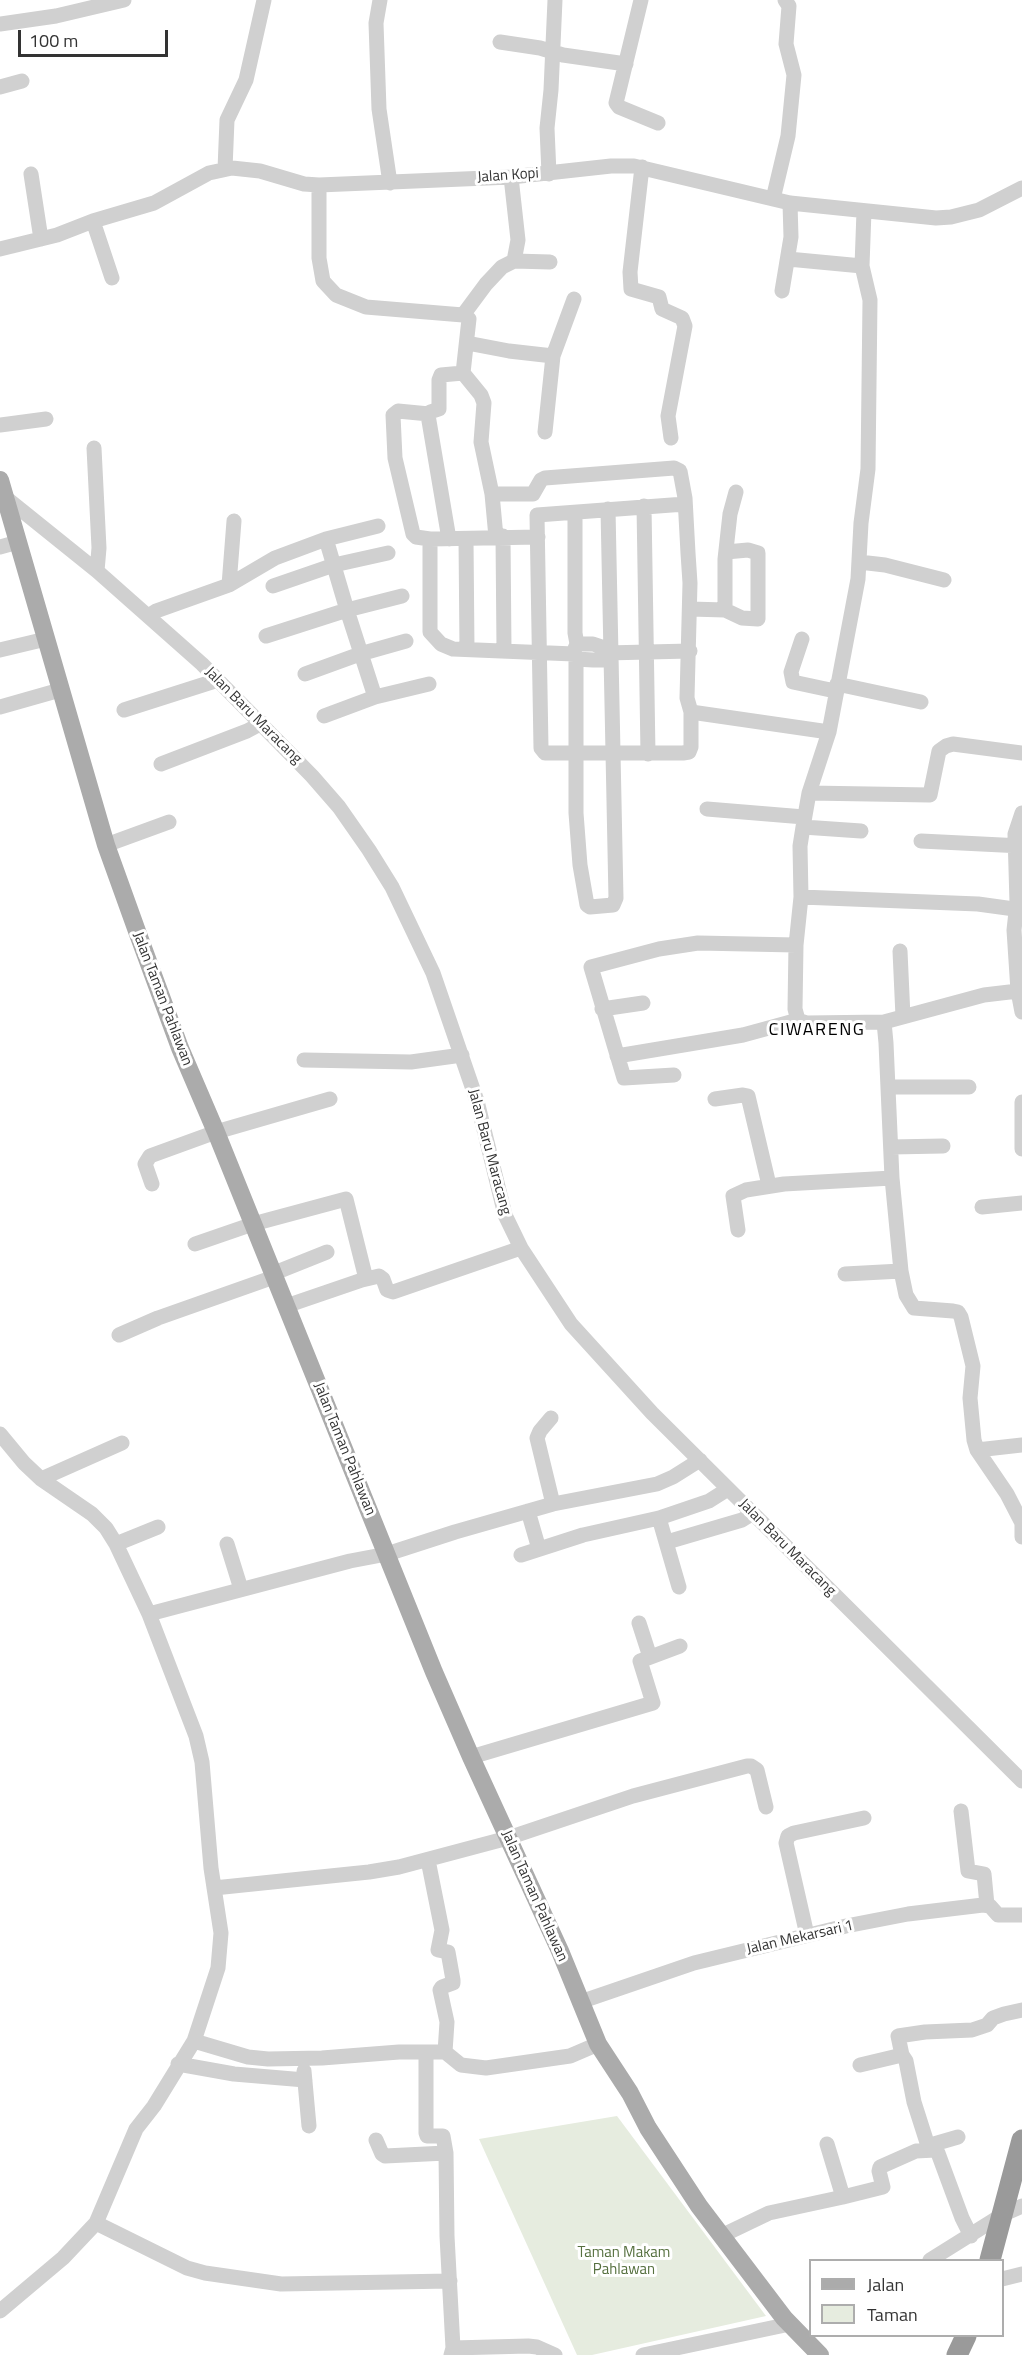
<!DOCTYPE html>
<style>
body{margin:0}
#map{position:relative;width:1022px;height:2355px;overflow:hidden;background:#fff;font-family:"Titillium Web",sans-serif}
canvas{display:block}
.legend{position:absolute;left:809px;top:2259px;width:195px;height:78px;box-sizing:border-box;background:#fff;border:2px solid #adadad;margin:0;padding:8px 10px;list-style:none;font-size:18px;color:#333}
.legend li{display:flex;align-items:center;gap:12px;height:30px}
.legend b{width:30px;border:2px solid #adadad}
.scale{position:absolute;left:18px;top:30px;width:150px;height:27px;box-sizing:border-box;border:3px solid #333;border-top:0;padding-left:8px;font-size:18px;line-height:21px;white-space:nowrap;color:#333;-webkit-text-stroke:4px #fff;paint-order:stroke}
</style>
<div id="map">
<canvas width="1022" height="2355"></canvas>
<ul class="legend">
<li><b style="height:8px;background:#ababab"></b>Jalan</li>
<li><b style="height:16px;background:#e6ecdf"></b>Taman</li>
</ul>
<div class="scale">100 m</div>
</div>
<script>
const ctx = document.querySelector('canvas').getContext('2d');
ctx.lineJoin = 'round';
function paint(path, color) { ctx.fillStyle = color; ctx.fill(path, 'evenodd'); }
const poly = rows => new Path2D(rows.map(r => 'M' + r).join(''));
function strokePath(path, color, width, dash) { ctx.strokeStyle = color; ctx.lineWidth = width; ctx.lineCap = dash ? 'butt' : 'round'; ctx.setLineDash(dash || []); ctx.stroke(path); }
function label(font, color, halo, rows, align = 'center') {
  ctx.font = font + ' "Titillium Web",sans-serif'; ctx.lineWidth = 6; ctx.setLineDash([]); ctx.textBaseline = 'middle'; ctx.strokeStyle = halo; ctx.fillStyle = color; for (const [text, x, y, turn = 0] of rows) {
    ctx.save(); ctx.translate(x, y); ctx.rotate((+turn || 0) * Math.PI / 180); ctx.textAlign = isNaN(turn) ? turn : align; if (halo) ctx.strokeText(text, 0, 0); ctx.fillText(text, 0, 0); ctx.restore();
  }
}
const green = poly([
 [617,2116,766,2316,592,2355,577,2355,479,2139]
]);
const minor = poly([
 [380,0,376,23,379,109,390,183],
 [641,0,616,103,619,107,658,123],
 [0,24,56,16,124,0],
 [500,42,540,48,563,55,626,64],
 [0,87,22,81],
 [642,167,630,272,631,289,659,297,662,309,682,318,685,326,668,416,671,438],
 [225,169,227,120,246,80,264,0],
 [31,174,41,239],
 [549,174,547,128,551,90,555,0],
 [511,177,518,240,514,261],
 [319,185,319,258,323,281,336,295,366,307,463,315,469,319,463,373,481,395,484,403,481,442,492,494,496,537],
 [773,199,788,136,794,75,786,44,789,6,785,0],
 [864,211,862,266,870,300,868,469,861,523,858,579,829,732,809,793,803,827,800,846,801,897,796,945,795,1009,798,1020,807,1023,884,1022,886,1043,892,1178,901,1271,906,1295,914,1308,953,1311,958,1312,961,1317,973,1366,970,1398,974,1440,977,1450,1007,1494,1022,1523,1022,1537],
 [93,221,112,278],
 [0,249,57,235,93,221,154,203,209,173,232,168,260,171,304,184,319,185,511,177,611,166,634,166,790,203,936,218,951,217,979,210,1022,188],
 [788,259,862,266],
 [782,291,791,237,790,203],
 [463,315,486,284,502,267,514,261,550,262],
 [467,343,509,351,553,356,574,299],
 [429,414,398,411,393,415,395,458,413,534,416,537,430,539,538,537],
 [0,425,46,419],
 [545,432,553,356],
 [94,448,99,548,97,571],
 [492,494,533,494,541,480,545,478,674,468,680,471,685,498,688,553,690,583,687,698,691,712,691,747,689,752,683,753,545,753,541,748,537,515,685,504],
 [5,497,97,571,202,664,312,776,339,807,369,850,392,887,433,973,477,1101,505,1215,521,1248,571,1324,652,1413,1022,1781],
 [644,506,648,754],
 [575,513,575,633,577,644],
 [503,536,504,649],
 [326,539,347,610,375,697],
 [430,539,430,632,441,644,453,649,574,654,576,659,593,660,603,660,606,653],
 [449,539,428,415,430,412,439,409,439,380,441,375,463,373],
 [466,539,467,649],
 [0,547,18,542],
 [859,562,885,565,944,580],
 [229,585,234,521],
 [273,586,334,565,388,553],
 [690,609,725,610,742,618,758,619,758,553,748,550,726,552],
 [725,610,725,559,730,514,736,492],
 [148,616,156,611,229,585,275,558,326,539,378,526],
 [266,636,347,610,402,596],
 [802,639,791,672,793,682,835,691],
 [0,650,46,639],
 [574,651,577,644,593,644,605,648,606,653],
 [606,653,690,651],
 [576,659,576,813,580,865,587,905,590,907,613,905,616,898,608,509],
 [305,674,360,654,406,641],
 [837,684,921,702],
 [0,707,60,690],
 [124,710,218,680],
 [691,712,829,732],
 [324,716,375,697,429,684],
 [161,764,247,731,262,723],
 [809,793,930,795,939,751,946,746,953,744,1022,753],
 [707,809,804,817],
 [1022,813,1015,834,1017,903,1014,930,1018,991,1022,1012],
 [803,827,861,831],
 [921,841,1022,846],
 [106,845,169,822],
 [801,897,978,904,1022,910],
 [900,951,903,1017],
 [602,1009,643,1003],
 [884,1022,984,995,1018,991],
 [617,1056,743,1035,798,1020],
 [304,1060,411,1062,462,1055],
 [674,1075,624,1078,591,967,659,949,698,943,796,945],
 [889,1087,969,1087],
 [715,1099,743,1095,748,1096,769,1185],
 [1022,1102,1022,1149],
 [891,1147,943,1146],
 [152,1184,145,1164,150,1156,216,1132,330,1099],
 [982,1207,1022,1203],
 [738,1230,733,1196,746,1190,784,1184,892,1178],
 [195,1244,253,1224,346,1199,366,1279],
 [272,1274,327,1252],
 [845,1274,901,1271],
 [286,1306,362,1280,379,1276,383,1279,387,1290,393,1292,521,1248],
 [119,1335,158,1318,274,1277],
 [551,1418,540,1431,537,1438,553,1504],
 [0,1434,24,1463,41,1479,92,1514,106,1528,116,1544,149,1614,196,1736,202,1762,211,1868,221,1933,218,1968,194,2041,154,2106,136,2129,96,2223,63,2258,0,2311],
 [977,1450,1022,1445],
 [41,1479,122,1443],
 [528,1511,539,1549],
 [659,1518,679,1587],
 [667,1542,742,1520,753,1513],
 [116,1544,158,1527],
 [227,1544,241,1589],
 [521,1555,583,1535,659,1518,709,1501,728,1489],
 [149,1614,350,1561,387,1554,455,1532,553,1504,657,1484,673,1477,700,1460],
 [639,1623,650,1657],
 [471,1757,653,1703,640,1661,680,1646],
 [961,1811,968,1871,984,1874,987,1905],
 [428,1860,442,1930,438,1950,448,1952,453,1980,453,1983,442,1987,440,1990,447,2022,445,2052],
 [214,1888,369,1872,399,1867,508,1838,633,1796,747,1766,751,1766,757,1770,766,1807],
 [807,1935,786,1843,788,1836,794,1833,864,1818],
 [580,2002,694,1963,846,1926,908,1914,983,1905,990,1906,998,1915,1022,1915],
 [194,2041,248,2057,268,2059,322,2058,399,2052,445,2052,461,2065,486,2068,570,2056,598,2044],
 [426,2053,426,2133,427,2136,443,2136,446,2153,447,2236,453,2348,451,2355],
 [902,2055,906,2061,914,2102,929,2149],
 [178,2064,234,2074,305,2080],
 [860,2065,902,2055,898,2036,925,2032,972,2030,987,2025,993,2018,1004,2014,1022,2010],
 [304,2071,309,2126],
 [376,2140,382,2154,385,2156,446,2153],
 [927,2146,958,2137],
 [843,2197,883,2187,879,2171,880,2167,916,2151,935,2150,938,2153,962,2218,971,2236],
 [96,2223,187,2268,205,2273,281,2284,450,2281],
 [721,2236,769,2213,843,2197,827,2144],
 [930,2260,1002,2215,1022,2206],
 [1002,2279,1022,2274],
 [453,2348,528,2346,537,2347,555,2355],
 [643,2355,790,2324]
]);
const major = poly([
 [0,480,106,845,138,934,180,1048,216,1132,434,1672,471,1757,560,1951,598,2044,630,2093,648,2128,699,2206,784,2318,820,2355]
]);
const highway = poly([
 [990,2260,1022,2140],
 [957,2355,966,2336]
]);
const streetNames = [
 ["Jalan Kopi",508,176,-4],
 ["Jalan Baru Maracang",253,716,45],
 ["Jalan Taman Pahlawan",162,999,69],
 ["Jalan Baru Maracang",489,1152,75],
 ["Jalan Taman Pahlawan",344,1449,68],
 ["Jalan Baru Maracang",787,1548,45],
 ["Jalan Taman Pahlawan",534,1896,66],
 ["Jalan Mekarsari 1",800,1938,-13]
];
const parkNames = [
 ["Taman Makam",624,2253],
 ["Pahlawan",624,2270]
];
const quarterNames = [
 ["CIWARENG",817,1031]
];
paint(green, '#e6ecdf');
strokePath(minor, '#d0d0d0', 15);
strokePath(major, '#ababab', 18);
strokePath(highway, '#9a9a9a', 21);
label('15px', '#333', '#fff', streetNames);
label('15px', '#56703f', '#fff', parkNames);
ctx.letterSpacing = '1.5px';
label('18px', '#000', '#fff', quarterNames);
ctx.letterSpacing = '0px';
</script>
